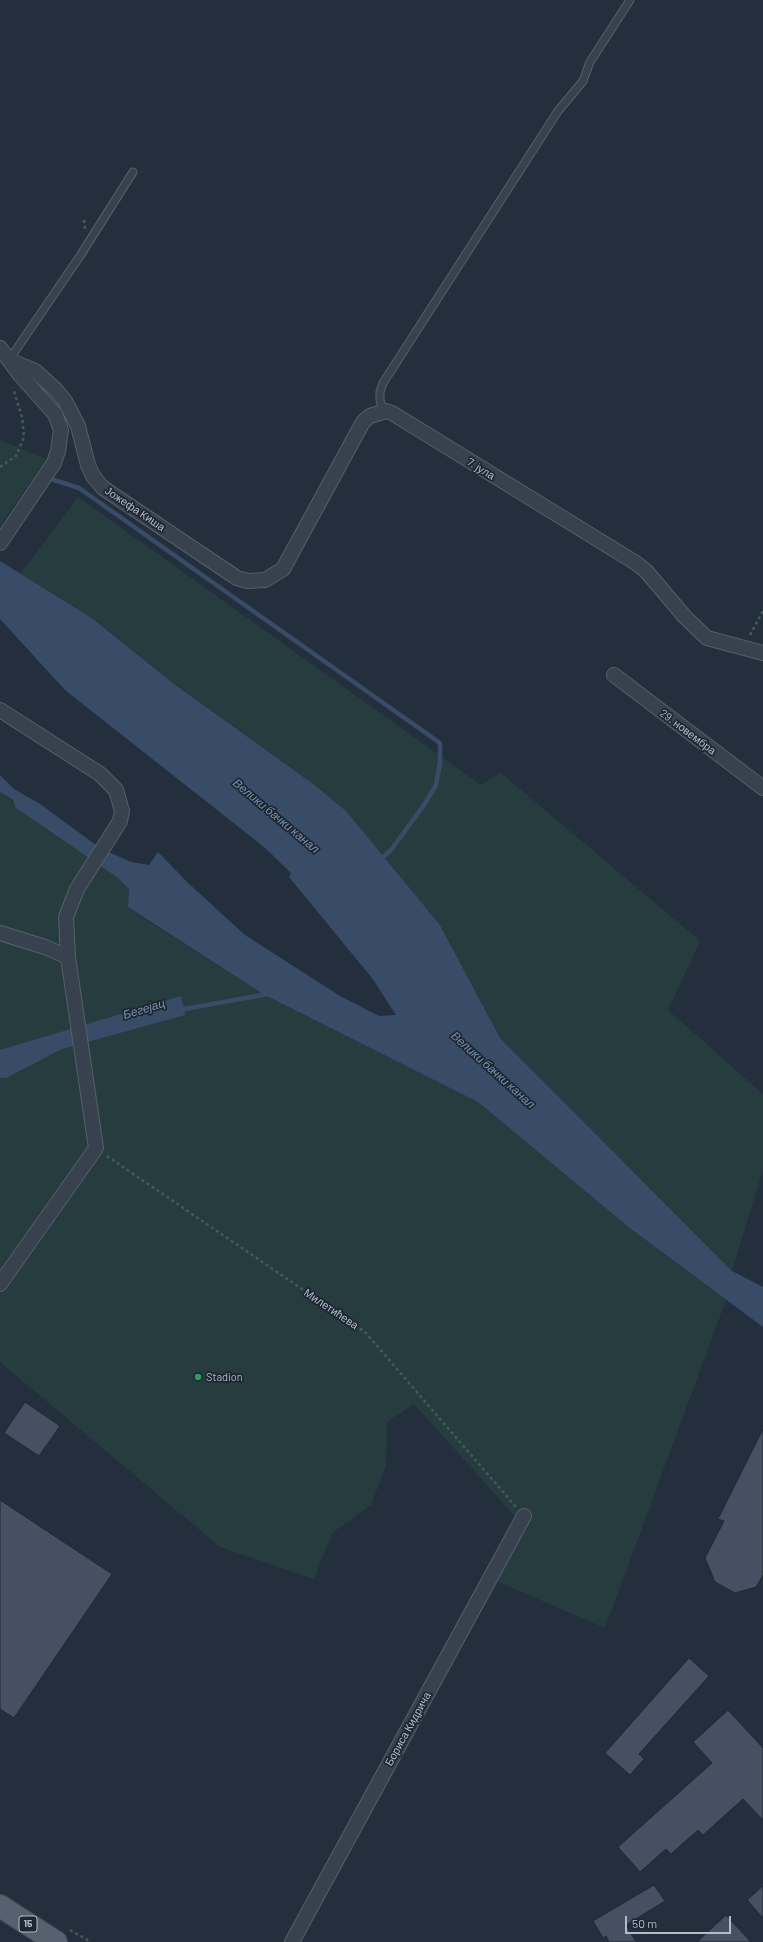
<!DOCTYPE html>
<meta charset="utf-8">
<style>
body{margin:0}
#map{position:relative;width:763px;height:1942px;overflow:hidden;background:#242f3e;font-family:Barlow,sans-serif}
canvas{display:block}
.scale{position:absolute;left:625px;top:1916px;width:106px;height:18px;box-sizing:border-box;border:2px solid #b4bcc9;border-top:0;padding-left:5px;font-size:12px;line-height:14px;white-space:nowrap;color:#b4bcc9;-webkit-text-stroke:3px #1d2633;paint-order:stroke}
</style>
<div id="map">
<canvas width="763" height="1942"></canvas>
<div class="scale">50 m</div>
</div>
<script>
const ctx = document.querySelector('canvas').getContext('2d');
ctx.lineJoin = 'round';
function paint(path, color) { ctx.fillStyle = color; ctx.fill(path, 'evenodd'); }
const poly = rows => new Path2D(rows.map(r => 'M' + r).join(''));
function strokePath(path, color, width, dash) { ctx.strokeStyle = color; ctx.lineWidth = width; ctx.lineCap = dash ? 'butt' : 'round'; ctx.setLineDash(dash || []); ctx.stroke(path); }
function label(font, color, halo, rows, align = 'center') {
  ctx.font = font + ' Barlow,sans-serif'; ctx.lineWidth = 3.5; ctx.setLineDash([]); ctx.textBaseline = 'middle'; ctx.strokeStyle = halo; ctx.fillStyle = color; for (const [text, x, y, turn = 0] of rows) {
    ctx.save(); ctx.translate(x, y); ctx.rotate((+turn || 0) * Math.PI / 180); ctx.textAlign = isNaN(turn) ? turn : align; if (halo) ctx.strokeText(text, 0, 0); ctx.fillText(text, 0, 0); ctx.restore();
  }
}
const green = poly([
 [0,440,47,459,0,525],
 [78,497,481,785,500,772,700,941,668,1010,763,1094,763,1170,732,1271,500,1038,440,925,346,811,316,786,174,684,93,619,20,574],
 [0,792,118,878,129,889,128,908,263,994,478,1102,631,1229,726,1300,605,1628,489,1578,519,1521,414,1404,387,1422,386,1466,371,1505,332,1533,314,1579,220,1547,0,1362]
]);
const water = poly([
 [0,561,93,619,174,684,316,786,346,811,440,925,500,1038,732,1271,763,1287,763,1327,631,1229,478,1102,263,994,128,907,129,889,118,878,15,807,13,800,0,792,0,775,14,789,40,804,100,848,131,862,149,865,158,852,188,883,245,935,340,996,379,1016,396,1015,372,978,289,877,291,873,264,847,65,690,0,619],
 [181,996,185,1015,62,1049,6,1078,0,1078,0,1050]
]);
const stream = poly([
 [54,480,79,488,440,743,440,763,436,785,424,805,391,850,380,860],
 [179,1010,268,994]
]);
const building = poly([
 [25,1402,60,1426,39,1456,4,1433,25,1402],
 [763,1429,763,1575,756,1587,735,1593,715,1582,705,1558,724,1521,718,1519,763,1429],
 [0,1500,112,1574,14,1718,0,1709,0,1500],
 [689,1658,709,1676,639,1754,644,1759,630,1775,605,1753,689,1658],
 [728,1710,763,1748,763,1820,743,1799,703,1835,698,1830,671,1854,666,1849,640,1872,618,1847,712,1763,693,1742,728,1710],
 [654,1885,665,1901,626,1925,636,1942,609,1942,606,1936,603,1938,593,1921,654,1885],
 [763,1886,763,1918,747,1900,763,1886],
 [726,1915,751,1942,697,1942,726,1915]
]);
const path = poly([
 [84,220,85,229],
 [0,467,16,456,24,437,22,417,13,388],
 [750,635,763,611],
 [107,1156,365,1332,516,1507],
 [70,1930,91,1942]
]);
const lane = poly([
 [9,360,80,256,133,172],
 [388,411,382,407,380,400,380,392,383,383,558,111,583,81,590,62,630,0]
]);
const street = poly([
 [0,348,20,375,55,414,61,430,58,451,54,463,0,543],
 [9,360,35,371,56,390,65,401,78,426,88,465,93,476,103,488,237,578,248,581,265,580,283,569,363,422,370,416,386,411,392,413,636,563,646,571,685,617,707,638,763,653],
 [614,675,763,788],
 [0,710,100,774,116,790,122,811,120,821,110,837,77,889,66,917,68,957,96,1148,0,1284],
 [0,933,45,947,68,957],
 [292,1942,524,1516]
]);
const primary = poly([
 [0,1906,56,1942]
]);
const markers = [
 [198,1377,4,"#2e9e5b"]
];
const shields = [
 [28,1924,18]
];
const shieldNames = [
 ["15",28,1924]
];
const streetNames = [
 ["7. јула",481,469,32],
 ["Јожефа Киша",135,509,34],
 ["29. новембра",688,732,37],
 ["Милетићева",331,1309,34],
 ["Бориса Кидрича",408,1729,-61]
];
const poiNames = [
 ["Stadion",206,1377]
];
const waterNames = [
 ["Велики бачки канал",276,816,40],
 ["Бегејац",144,1009,-17],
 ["Велики бачки канал",493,1070,42]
];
paint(green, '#263c3f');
paint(water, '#394c67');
strokePath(stream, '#394c67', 4.5);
paint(building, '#455162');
strokePath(building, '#1f2835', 1);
strokePath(lane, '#565f6c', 9);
strokePath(street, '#565f6c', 16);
strokePath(primary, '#414a57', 24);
strokePath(path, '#44595c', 2.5, [3, 3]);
strokePath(lane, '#38414e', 7);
strokePath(street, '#38414e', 14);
strokePath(primary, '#56606e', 22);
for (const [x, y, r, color] of markers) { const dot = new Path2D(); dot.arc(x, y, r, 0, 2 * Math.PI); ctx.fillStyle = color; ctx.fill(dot); strokePath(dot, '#1d2633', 1.5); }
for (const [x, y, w] of shields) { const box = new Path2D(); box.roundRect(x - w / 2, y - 8, w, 16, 3); ctx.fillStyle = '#1d2633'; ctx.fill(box); strokePath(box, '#b4bcc9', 1); }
label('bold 10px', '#b4bcc9', null, shieldNames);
label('11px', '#b4bcc9', '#1d2633', streetNames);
label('11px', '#b4bcc9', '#1d2633', poiNames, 'left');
label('italic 12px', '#7c92b1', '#1d2633', waterNames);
</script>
